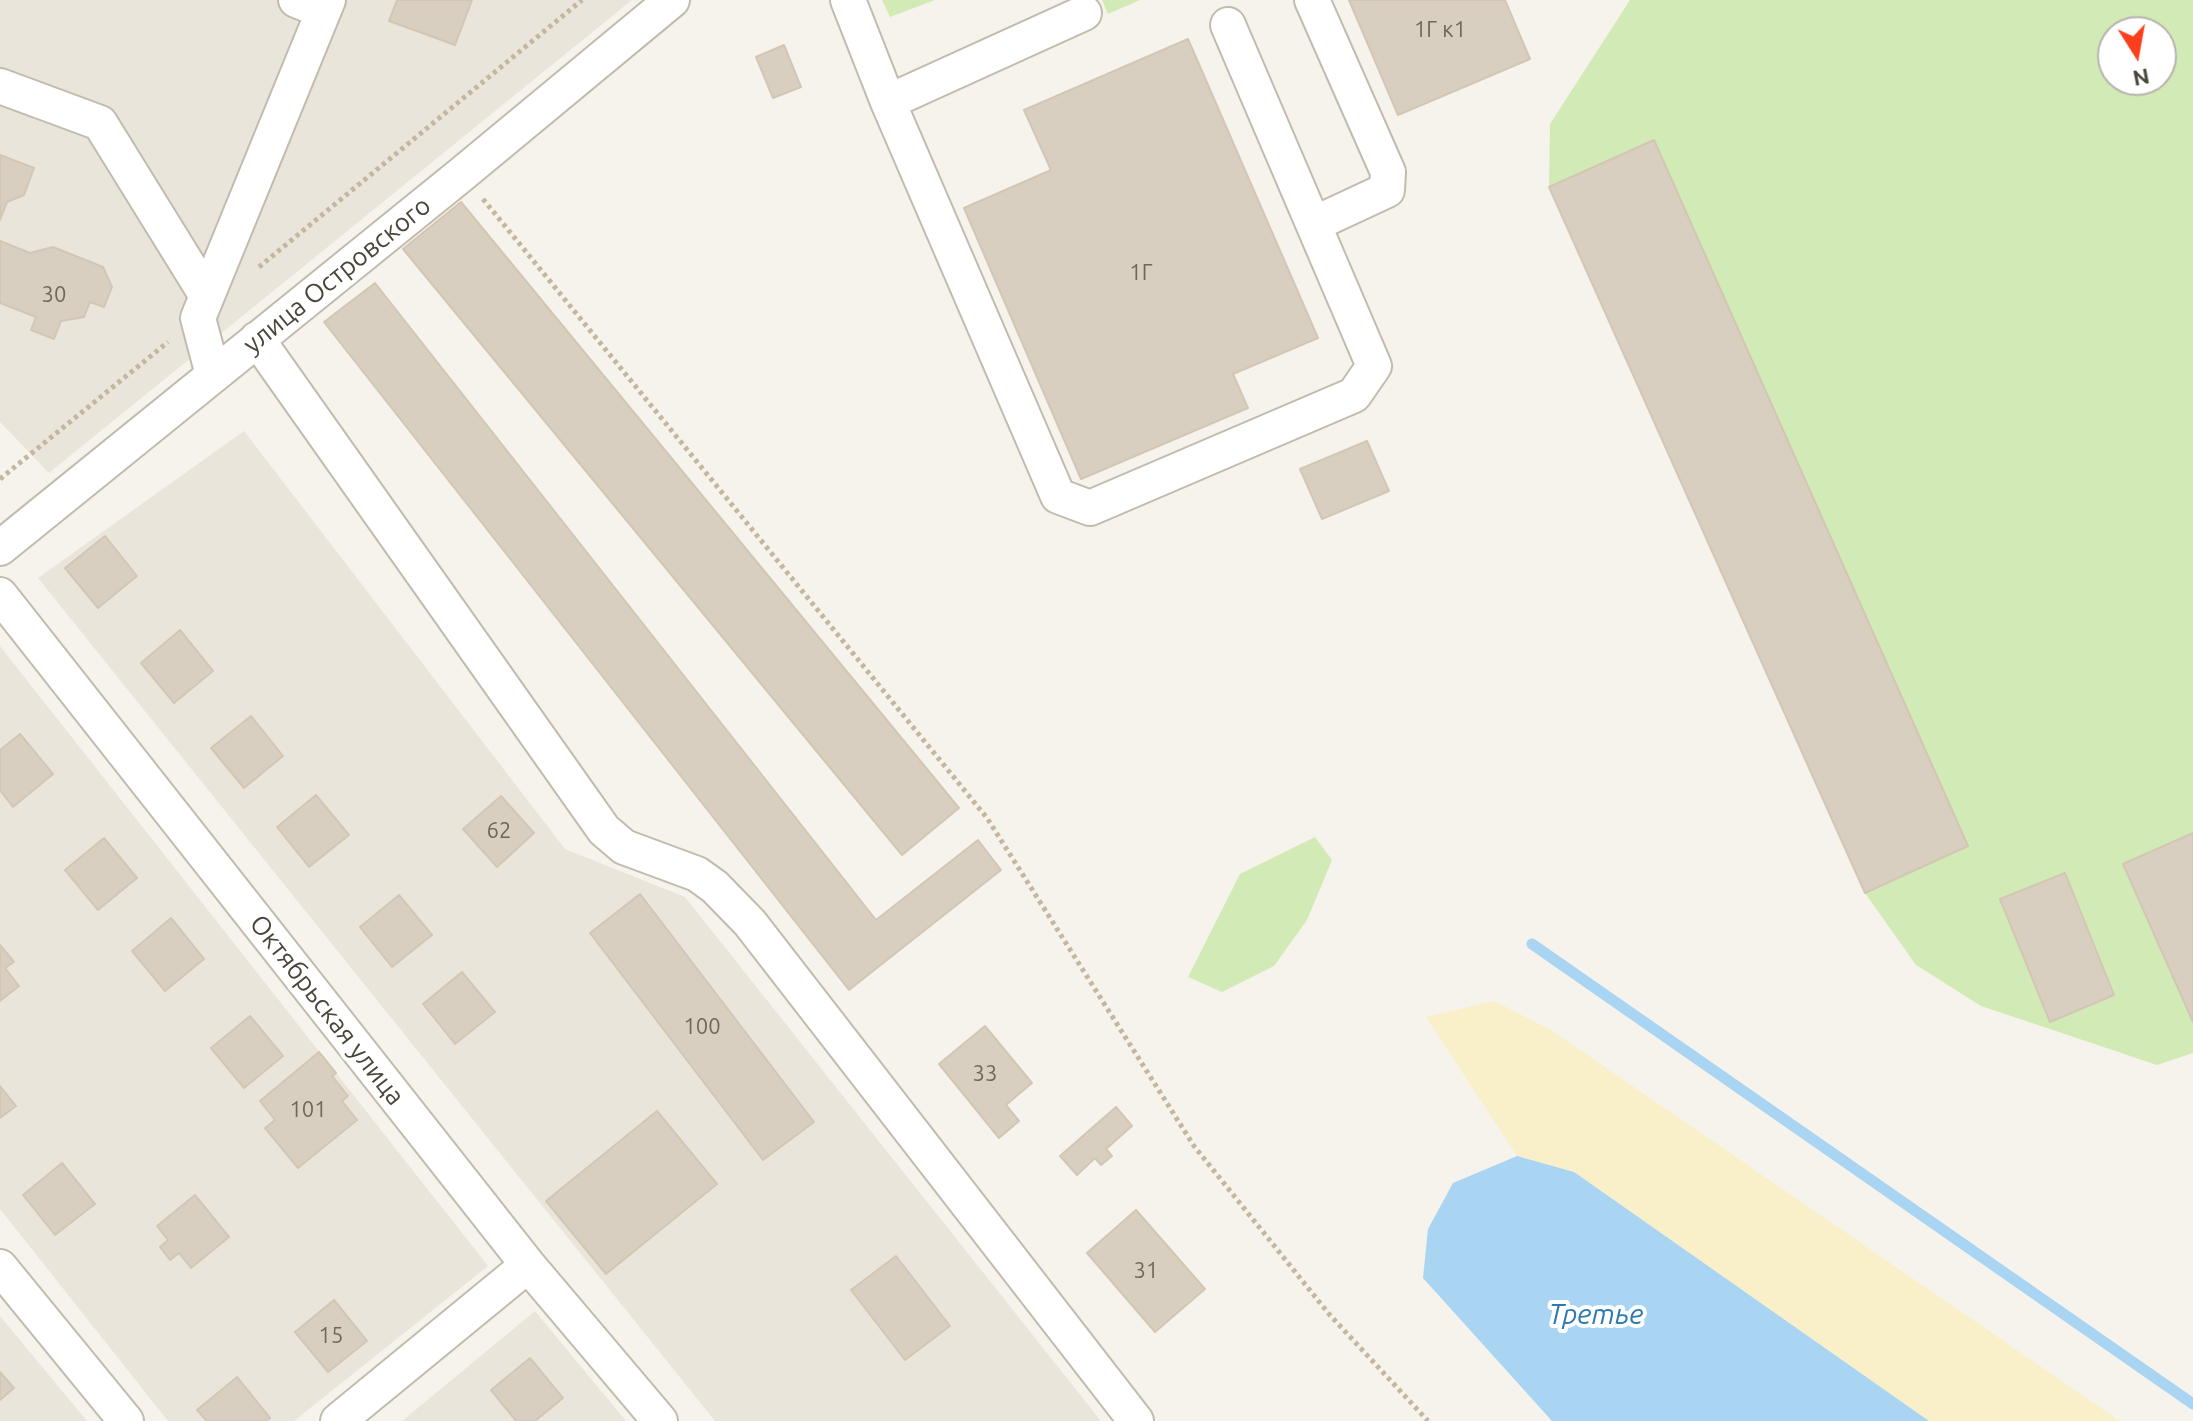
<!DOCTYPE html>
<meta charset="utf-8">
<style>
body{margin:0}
#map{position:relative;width:2193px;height:1421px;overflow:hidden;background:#f6f3ec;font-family:Ubuntu,sans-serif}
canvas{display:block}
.north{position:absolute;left:2097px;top:16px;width:80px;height:80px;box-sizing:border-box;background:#fff;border:2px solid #b7b4b0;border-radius:50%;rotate:169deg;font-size:22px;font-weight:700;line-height:32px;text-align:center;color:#4b4439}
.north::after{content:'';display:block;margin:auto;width:28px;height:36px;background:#fc3f1d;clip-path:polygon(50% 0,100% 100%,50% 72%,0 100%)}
</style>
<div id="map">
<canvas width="2193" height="1421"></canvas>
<div class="north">N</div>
</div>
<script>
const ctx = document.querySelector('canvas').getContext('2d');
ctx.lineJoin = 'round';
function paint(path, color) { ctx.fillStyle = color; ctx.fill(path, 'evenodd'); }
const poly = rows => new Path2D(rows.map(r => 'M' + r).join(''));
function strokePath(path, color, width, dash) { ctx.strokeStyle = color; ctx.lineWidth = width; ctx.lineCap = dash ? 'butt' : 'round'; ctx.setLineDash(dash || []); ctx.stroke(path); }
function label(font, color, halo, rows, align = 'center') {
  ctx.font = font + ' Ubuntu,sans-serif'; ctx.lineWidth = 8; ctx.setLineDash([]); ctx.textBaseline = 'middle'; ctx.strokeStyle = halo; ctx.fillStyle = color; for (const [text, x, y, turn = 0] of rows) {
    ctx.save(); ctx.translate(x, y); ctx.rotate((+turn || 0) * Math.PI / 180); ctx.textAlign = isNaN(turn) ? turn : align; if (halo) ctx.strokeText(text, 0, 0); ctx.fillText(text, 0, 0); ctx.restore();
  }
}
const residential = poly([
 [0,0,632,0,49,473,0,422],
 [244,431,565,849,685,897,1101,1421,715,1421,38,578],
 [0,646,488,1266,294,1421,168,1421,0,1209],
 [535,1311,626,1421,402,1421],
 [0,1316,87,1421,0,1421]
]);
const green = poly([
 [882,0,935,0,890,17],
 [1102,0,1140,0,1108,14],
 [1630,0,2193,0,2193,1053,2157,1065,1981,1006,1916,965,1865,893,1549,187,1550,124],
 [2113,32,2161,32,2161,80,2113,80],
 [1315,837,1332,860,1307,920,1274,966,1222,992,1188,977,1240,874]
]);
const sand = poly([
 [1494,1001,1551,1030,2120,1421,1929,1421,1574,1172,1517,1156,1426,1017]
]);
const water = poly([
 [1517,1156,1574,1172,1929,1421,1552,1421,1423,1278,1428,1229,1453,1183]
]);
const stream = poly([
 [1532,944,2193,1404]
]);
const building = poly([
 [397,0,472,0,455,45,389,21,397,0],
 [1349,0,1505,0,1530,59,1398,115,1349,0],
 [1188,39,1318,338,1233,374,1248,408,1081,479,964,208,1051,170,1024,110,1188,39],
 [784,45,801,87,773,98,756,57,784,45],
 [1654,140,1968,846,1865,893,1549,187,1654,140],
 [0,155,34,168,24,195,7,202,0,220,0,155],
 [461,202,959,808,902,855,403,249,461,202],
 [0,241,30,253,53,247,103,267,112,287,104,307,90,302,84,317,61,321,54,339,31,330,36,317,0,303,0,241],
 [375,283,876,920,978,840,1001,870,849,990,324,322,375,283],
 [1367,441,1389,491,1322,519,1300,469,1367,441],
 [105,536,137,576,98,608,65,568,105,536],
 [180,630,213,671,174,703,141,663,180,630],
 [251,716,283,756,244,788,211,748,251,716],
 [20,734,53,774,13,807,0,790,0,750,20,734],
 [316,795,349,835,309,867,277,827,316,795],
 [501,796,534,833,497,867,463,829,501,796],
 [2193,833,2193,1022,2123,864,2193,833],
 [104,838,137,878,98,910,65,870,104,838],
 [2065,873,2114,995,2050,1022,2000,899,2065,873],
 [640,894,814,1122,763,1160,590,933,640,894],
 [399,895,432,935,392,967,360,927,399,895],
 [171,918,204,959,165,991,132,951,171,918],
 [0,945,14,962,5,968,19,986,0,1001,0,945],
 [462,972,495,1012,455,1044,423,1004,462,972],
 [250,1016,283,1056,244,1088,211,1048,250,1016],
 [985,1026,1032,1083,1006,1105,1019,1121,999,1138,939,1064,985,1026],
 [319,1052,336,1073,332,1076,348,1096,342,1101,357,1120,298,1168,265,1128,275,1120,260,1101,319,1052],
 [0,1086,16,1106,0,1118,0,1086],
 [1116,1107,1132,1126,1106,1149,1112,1156,1101,1165,1095,1158,1077,1175,1060,1156,1116,1107],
 [657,1111,717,1184,606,1274,546,1201,657,1111],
 [62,1163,95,1204,55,1235,23,1195,62,1163],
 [195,1195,229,1237,191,1268,179,1253,170,1260,160,1247,168,1240,157,1226,195,1195],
 [1136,1210,1205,1289,1155,1332,1087,1253,1136,1210],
 [896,1256,950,1326,905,1360,851,1290,896,1256],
 [334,1300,367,1341,328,1372,295,1332,334,1300],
 [530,1358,563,1398,535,1421,516,1421,491,1390,530,1358],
 [0,1372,14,1388,0,1400,0,1372],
 [237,1377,270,1418,266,1421,207,1421,197,1410,237,1377]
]);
const path = poly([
 [483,199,987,818,1194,1146,1329,1314,1428,1421],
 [259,267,582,0],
 [0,479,168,342]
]);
const minor = poly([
 [296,0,323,11],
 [848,0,888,102,1058,496,1090,508,1354,395,1374,366,1228,25],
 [1312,0,1388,172,1387,190,1314,224],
 [0,86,100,123,207,296],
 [888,102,1084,13],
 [257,339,604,830,624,847,697,874,715,887,750,923,1136,1421],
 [213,375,198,318,328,0],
 [0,548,462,174,672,0],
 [0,595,528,1265,660,1421],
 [0,1267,126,1421],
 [338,1421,528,1265]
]);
const numberNames = [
 ["1Г к1",1440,30],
 ["1Г",1141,273],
 ["30",54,295],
 ["62",499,831],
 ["100",702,1027],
 ["33",985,1074],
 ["101",308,1110],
 ["31",1146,1271],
 ["15",331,1336]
];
const streetNames = [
 ["улица Островского",337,275,-39],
 ["Октябрьская улица",327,1010,52]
];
const waterNames = [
 ["Третье",1596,1315]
];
paint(residential, '#eae5da');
paint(green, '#d2eab5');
paint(sand, '#f9efc9');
paint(water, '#a9d4f2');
strokePath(stream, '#a9d4f2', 11);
paint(building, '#d8cfc1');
strokePath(building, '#d3c7b4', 2);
strokePath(minor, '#c2bbae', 38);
strokePath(path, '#c4b79f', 5, [4, 4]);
strokePath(minor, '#fff', 34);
label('22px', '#6e675b', null, numberNames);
label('26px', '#4b4439', '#fff', streetNames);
label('italic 28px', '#2e7ab2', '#fff', waterNames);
</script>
